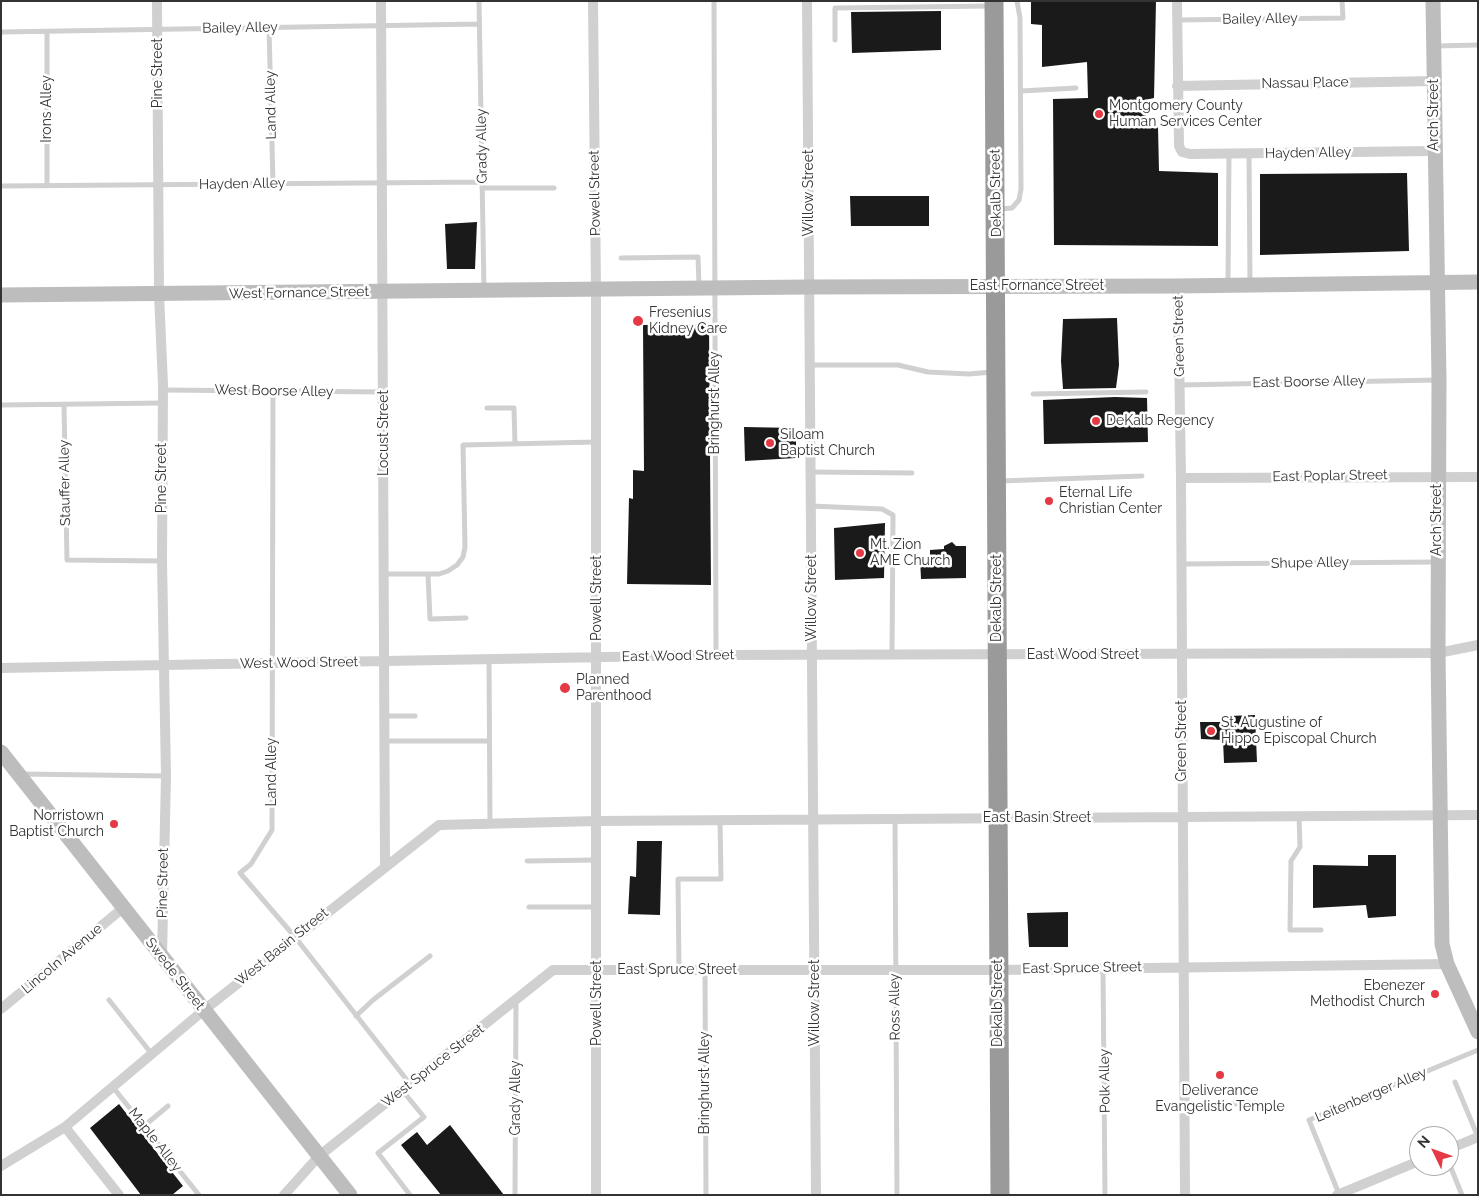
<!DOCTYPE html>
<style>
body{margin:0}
#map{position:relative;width:1479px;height:1196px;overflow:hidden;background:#fff;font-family:Raleway,sans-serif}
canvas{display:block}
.frame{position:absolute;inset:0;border:2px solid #333;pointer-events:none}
.north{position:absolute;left:1409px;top:1126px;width:50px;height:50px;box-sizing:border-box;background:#fff;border:1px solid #adadad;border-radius:50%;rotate:312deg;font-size:14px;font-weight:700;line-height:20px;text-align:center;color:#333}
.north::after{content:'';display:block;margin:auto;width:18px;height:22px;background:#e63946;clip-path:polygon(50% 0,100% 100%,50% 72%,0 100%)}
</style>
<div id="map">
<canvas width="1479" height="1196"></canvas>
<div class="frame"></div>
<div class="north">N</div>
</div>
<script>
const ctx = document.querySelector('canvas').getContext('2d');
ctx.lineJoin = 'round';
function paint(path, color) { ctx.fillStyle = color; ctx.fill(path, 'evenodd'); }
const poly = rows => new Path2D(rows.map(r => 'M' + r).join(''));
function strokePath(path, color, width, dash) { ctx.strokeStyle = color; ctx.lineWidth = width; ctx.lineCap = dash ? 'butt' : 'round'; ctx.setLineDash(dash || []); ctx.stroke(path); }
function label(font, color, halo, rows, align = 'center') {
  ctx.font = font + ' Raleway,sans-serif'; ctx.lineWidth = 5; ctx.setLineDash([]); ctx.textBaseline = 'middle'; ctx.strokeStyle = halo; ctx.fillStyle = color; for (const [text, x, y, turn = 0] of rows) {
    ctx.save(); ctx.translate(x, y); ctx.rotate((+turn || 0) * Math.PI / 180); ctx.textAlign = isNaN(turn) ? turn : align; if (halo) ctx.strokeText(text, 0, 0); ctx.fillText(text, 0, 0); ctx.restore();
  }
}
const building = poly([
 [1031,1,1156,1,1154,98,1145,100,1146,128,1158,127,1159,171,1218,173,1218,246,1054,245,1053,99,1088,98,1087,62,1042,67,1042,25,1031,24],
 [941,11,941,50,852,53,851,12],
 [1407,173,1409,251,1260,255,1260,174],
 [850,196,929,196,929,226,851,226],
 [477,222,475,269,447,269,445,224],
 [1117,318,1119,365,1116,388,1063,389,1061,361,1063,319],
 [709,324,711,585,627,584,629,498,633,499,633,470,644,471,643,325],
 [1115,397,1147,398,1148,442,1044,444,1043,400],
 [744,427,796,428,796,458,745,461],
 [885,523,884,578,835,580,834,528],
 [952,542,956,546,966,546,966,578,921,579,920,558,930,558,930,550,944,549,944,546],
 [1255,715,1257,762,1224,763,1223,740,1201,739,1200,722,1229,722,1229,716],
 [637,841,662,841,660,915,628,914,630,876,636,877],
 [1368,855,1396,855,1396,916,1368,918,1366,905,1313,908,1313,865,1368,866],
 [1068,912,1068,947,1029,947,1027,913],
 [119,1104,183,1186,172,1195,141,1195,90,1128],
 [450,1125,504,1195,441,1195,401,1145,417,1132,427,1145]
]);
const lane = poly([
 [479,1,484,290],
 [714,1,716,655],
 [1177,20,1343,18,1342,1],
 [269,28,273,183],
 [1,32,479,24],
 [835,40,835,8,991,6],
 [1436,46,1478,45],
 [1021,91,1076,88],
 [1249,154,1250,282],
 [1,186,482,182],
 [47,186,47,32],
 [482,188,554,188],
 [1000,209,1012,208,1019,200,1021,189,1020,18,1017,1],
 [621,258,698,257,699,285],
 [1228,283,1229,154],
 [810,365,898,365,928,372,969,374,992,372],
 [1180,385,1437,380],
 [163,390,384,392],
 [273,390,272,830,251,864,240,873,295,937,410,1084],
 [1033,394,1146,392],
 [1,405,163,403],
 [64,406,67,560,162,561],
 [487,408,514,408,515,444],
 [811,472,912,473],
 [1000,481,1142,476],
 [811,506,882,509,893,515,892,655],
 [1182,564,1436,562],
 [384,574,439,574,448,571,457,565,463,557,465,547,463,445,596,442],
 [428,575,430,619,466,618],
 [489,659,490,823],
 [384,716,415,716],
 [385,741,489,741],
 [21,774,166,776],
 [1299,817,1300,847,1291,861,1290,930,1321,930],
 [895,819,897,1195],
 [527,861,596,860],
 [529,907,596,907],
 [1103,968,1105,1195],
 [679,970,678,879,721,879,720,820],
 [705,970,706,1195],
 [109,1000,151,1053],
 [356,1016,373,1000,430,956],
 [1455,1082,1478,1137],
 [112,1086,199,1195],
 [402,1090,424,1117,378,1153,410,1195],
 [1185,1106,1256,1103],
 [144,1126,168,1106],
 [1449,1163,1462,1195],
 [1339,1194,1309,1120,1478,1050],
 [515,1195,516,1001]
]);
const street = poly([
 [157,1,159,294,163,385,162,561,166,776,162,955],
 [381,1,385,866],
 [593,1,596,290,596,1195],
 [807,1,816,1195],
 [1177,1,1179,146,1182,152,1190,154,1434,151],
 [1177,86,1434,81],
 [1178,286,1181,478,1185,1195],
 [1181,478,1478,477],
 [1,668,716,655,1438,653,1478,645],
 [1,1009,123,908],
 [65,1127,119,1195],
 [1449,1149,1478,1137],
 [1,1166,65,1127,204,1010,439,825,597,821,1478,815],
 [284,1195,319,1156,553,970,998,970,1447,964],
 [1337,1195,1419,1161]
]);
const secondary = poly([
 [1433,1,1439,380,1438,653,1442,944,1447,964,1478,1032],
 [1,295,809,287,1178,286,1478,282],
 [1,752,350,1195]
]);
const highway = poly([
 [994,1,1000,1195]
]);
const markers = [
 [1099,114,5,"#e63946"],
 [638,321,6,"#e63946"],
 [1096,421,5,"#e63946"],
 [770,443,5,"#e63946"],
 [1049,501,5,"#e63946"],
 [860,553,5,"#e63946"],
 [565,688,6,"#e63946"],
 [1211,731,5,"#e63946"],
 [114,824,5,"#e63946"],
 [1435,994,5,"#e63946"],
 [1220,1075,5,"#e63946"]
];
const streetNames = [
 ["Bailey Alley",1260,19,-1],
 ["Bailey Alley",240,28,-1],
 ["Pine Street",158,73,-90],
 ["Nassau Place",1305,83,-1],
 ["Land Alley",271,105,-91],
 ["Irons Alley",47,109,-90],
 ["Arch Street",1434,115,-90],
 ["Grady Alley",482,146,-91],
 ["Hayden Alley",1308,153,-1],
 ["Hayden Alley",242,184,-1],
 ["Powell Street",595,193,-91],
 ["Willow Street",809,193,-90],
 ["Dekalb Street",996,193,-91],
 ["East Fornance Street",1037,286],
 ["West Fornance Street",299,293,-1],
 ["Green Street",1179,336,-91],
 ["East Boorse Alley",1309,382,-1],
 ["West Boorse Alley",274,391,1],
 ["Bringhurst Alley",715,403,-90],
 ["Locust Street",384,433,-90],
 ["East Poplar Street",1330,476,-1],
 ["Pine Street",162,478,-90],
 ["Stauffer Alley",65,483,-91],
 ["Arch Street",1437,520,-90],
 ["Shupe Alley",1310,563,-1],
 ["Powell Street",597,598,-90],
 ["Willow Street",812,598,-90],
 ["Dekalb Street",997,598,-90],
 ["East Wood Street",1083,655],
 ["East Wood Street",678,656,-1],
 ["West Wood Street",299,663,-1],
 ["Green Street",1182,741,-90],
 ["Land Alley",272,772,-90],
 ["East Basin Street",1037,818],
 ["Pine Street",163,883,-89],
 ["West Basin Street",282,947,-39],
 ["Lincoln Avenue",62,959,-40],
 ["East Spruce Street",1082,968,-1],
 ["East Spruce Street",677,970],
 ["Swede Street",175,974,52],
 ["Powell Street",597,1003,-90],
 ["Willow Street",815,1003,-90],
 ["Dekalb Street",998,1003,-90],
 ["Ross Alley",895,1007,-91],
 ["West Spruce Street",433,1066,-38],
 ["Polk Alley",1105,1081,-91],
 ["Bringhurst Alley",705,1083,-90],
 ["Leitenberger Alley",1371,1095,-23],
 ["Grady Alley",516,1098,-90],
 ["Maple Alley",155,1140,52]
];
const poiNames = [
 ["Montgomery County",1109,106],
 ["Human Services Center",1109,122],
 ["Fresenius",649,313],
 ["Kidney Care",649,329],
 ["DeKalb Regency",1106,421],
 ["Siloam",780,435],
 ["Baptist Church",780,451],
 ["Eternal Life",1059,493],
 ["Christian Center",1059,509],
 ["Mt. Zion",870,545],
 ["AME Church",870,561],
 ["Planned",576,680],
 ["Parenthood",576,696],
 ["St. Augustine of",1221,723],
 ["Hippo Episcopal Church",1221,739],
 ["Norristown",104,816,"right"],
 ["Baptist Church",104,832,"right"],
 ["Ebenezer",1425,986,"right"],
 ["Methodist Church",1425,1002,"right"],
 ["Deliverance",1220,1091,"center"],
 ["Evangelistic Temple",1220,1107,"center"]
];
paint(building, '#1a1a1a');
strokePath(lane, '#d0d0d0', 5);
strokePath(street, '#d0d0d0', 10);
strokePath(secondary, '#bdbdbd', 15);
strokePath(highway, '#9a9a9a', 19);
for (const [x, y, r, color] of markers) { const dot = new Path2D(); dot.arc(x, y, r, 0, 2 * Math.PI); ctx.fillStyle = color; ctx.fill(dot); strokePath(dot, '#fff', 2); }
label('14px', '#333', '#fff', streetNames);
label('14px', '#333', '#fff', poiNames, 'left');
</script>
